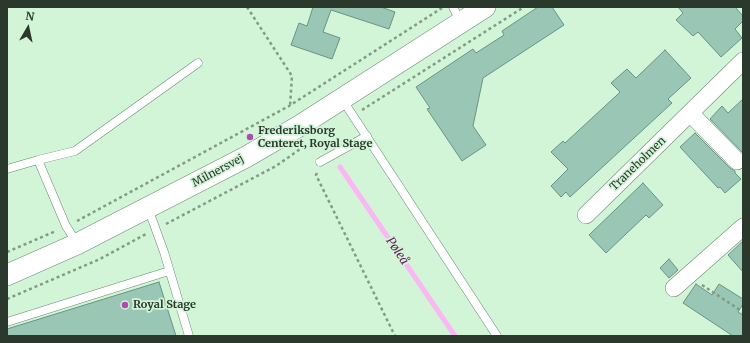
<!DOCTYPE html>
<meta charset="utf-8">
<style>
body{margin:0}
#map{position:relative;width:750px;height:343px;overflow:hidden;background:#d2f5d7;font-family:Merriweather,serif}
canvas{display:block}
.frame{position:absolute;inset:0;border:8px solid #2b392d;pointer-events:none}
.north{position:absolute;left:8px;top:8px;width:40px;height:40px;-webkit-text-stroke:3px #d2f5d7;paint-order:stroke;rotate:9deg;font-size:11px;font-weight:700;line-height:16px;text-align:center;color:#2b392d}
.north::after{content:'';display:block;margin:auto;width:14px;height:18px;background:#2b392d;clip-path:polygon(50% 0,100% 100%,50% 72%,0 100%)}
</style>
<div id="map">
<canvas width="750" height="343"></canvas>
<div class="frame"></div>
<div class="north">N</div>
</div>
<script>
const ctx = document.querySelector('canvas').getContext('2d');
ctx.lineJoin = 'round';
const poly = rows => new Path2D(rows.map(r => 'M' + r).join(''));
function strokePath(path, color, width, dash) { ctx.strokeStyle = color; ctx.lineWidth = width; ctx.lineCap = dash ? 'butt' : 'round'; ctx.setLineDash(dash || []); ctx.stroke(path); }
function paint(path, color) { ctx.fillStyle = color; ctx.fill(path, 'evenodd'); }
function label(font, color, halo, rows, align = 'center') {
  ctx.font = font + ' Merriweather,serif'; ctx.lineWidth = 3.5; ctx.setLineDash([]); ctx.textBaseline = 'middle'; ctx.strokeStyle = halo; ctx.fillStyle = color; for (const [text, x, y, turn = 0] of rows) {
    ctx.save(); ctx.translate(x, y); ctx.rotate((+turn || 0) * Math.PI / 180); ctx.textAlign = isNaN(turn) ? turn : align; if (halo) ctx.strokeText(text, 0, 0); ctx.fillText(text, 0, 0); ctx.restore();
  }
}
const stream = poly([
 [340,167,455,336]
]);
const building = poly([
 [313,7,381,7,395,12,389,29,331,10,323,32,340,38,332,59,291,45,299,23,307,26,313,7],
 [538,7,552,7,564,25,483,78,473,126,486,145,462,161,427,109,430,108,416,87,473,49,476,53,504,35,502,31,538,7],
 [678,7,735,7,743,16,743,21,735,29,742,38,721,57,698,32,693,36,676,20,683,13,678,7],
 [665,50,691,78,668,99,672,103,570,197,566,192,561,197,551,186,568,169,551,152,563,141,565,143,617,95,620,92,611,83,627,69,636,78,665,50],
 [743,99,743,153,710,119,722,106,728,113,743,99],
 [695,133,730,168,735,171,735,173,741,179,725,193,720,187,718,188,680,147,695,133],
 [643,183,663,205,649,218,646,215,606,253,589,235,643,183],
 [743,241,743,272,728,255,743,241],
 [669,259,678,270,669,278,660,268,669,259],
 [159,282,176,336,7,336,7,329,159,282],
 [696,284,712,295,719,284,743,299,743,304,738,312,743,315,743,336,733,336,683,303,696,284]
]);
const path = poly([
 [247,7,292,76,290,106],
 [362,110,524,7],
 [310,140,315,151],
 [317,173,316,175,395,336],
 [77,221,289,106,442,8],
 [166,224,276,166,306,145],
 [7,252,56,231],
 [702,285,743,312],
 [7,299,100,259,146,234]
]);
const service = poly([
 [453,7,461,23],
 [342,99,497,336],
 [38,160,75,151,198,63],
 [320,162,367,136],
 [7,169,38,160,66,226,77,243],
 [148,208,164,252,189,336],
 [7,322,169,271]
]);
const minor = poly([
 [690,113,737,161],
 [586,215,743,61],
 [674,288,743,227]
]);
const tertiary = poly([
 [7,275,77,244,246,157,301,125,485,7]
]);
const markers = [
 [250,137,4,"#b34bae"],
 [125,305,4,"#b34bae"]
];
const poiNames = [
 ["Frederiksborg",258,131],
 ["Centeret, Royal Stage",258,144],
 ["Royal Stage",133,305]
];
const streetNames = [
 ["Traneholmen",638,164,-44],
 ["Milnersvej",218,171,-28]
];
const waterNames = [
 ["Pøleå",397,251,56]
];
strokePath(stream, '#fab7f4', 5);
paint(building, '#99c6b5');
strokePath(building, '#689383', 1);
strokePath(service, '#69896e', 9);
strokePath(minor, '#69896e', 18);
strokePath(tertiary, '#69896e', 22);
strokePath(path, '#829b86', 2.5, [3, 3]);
strokePath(service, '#fff', 8);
strokePath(minor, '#fff', 17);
strokePath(tertiary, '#fff', 21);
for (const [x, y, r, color] of markers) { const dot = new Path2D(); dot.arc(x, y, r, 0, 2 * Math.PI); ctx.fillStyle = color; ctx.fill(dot); strokePath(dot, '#d2f5d7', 1.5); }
label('bold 11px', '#2b392d', '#d2f5d7', poiNames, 'left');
label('11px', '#2b392d', '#d2f5d7', streetNames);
label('italic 12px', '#5f175c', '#d2f5d7', waterNames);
</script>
